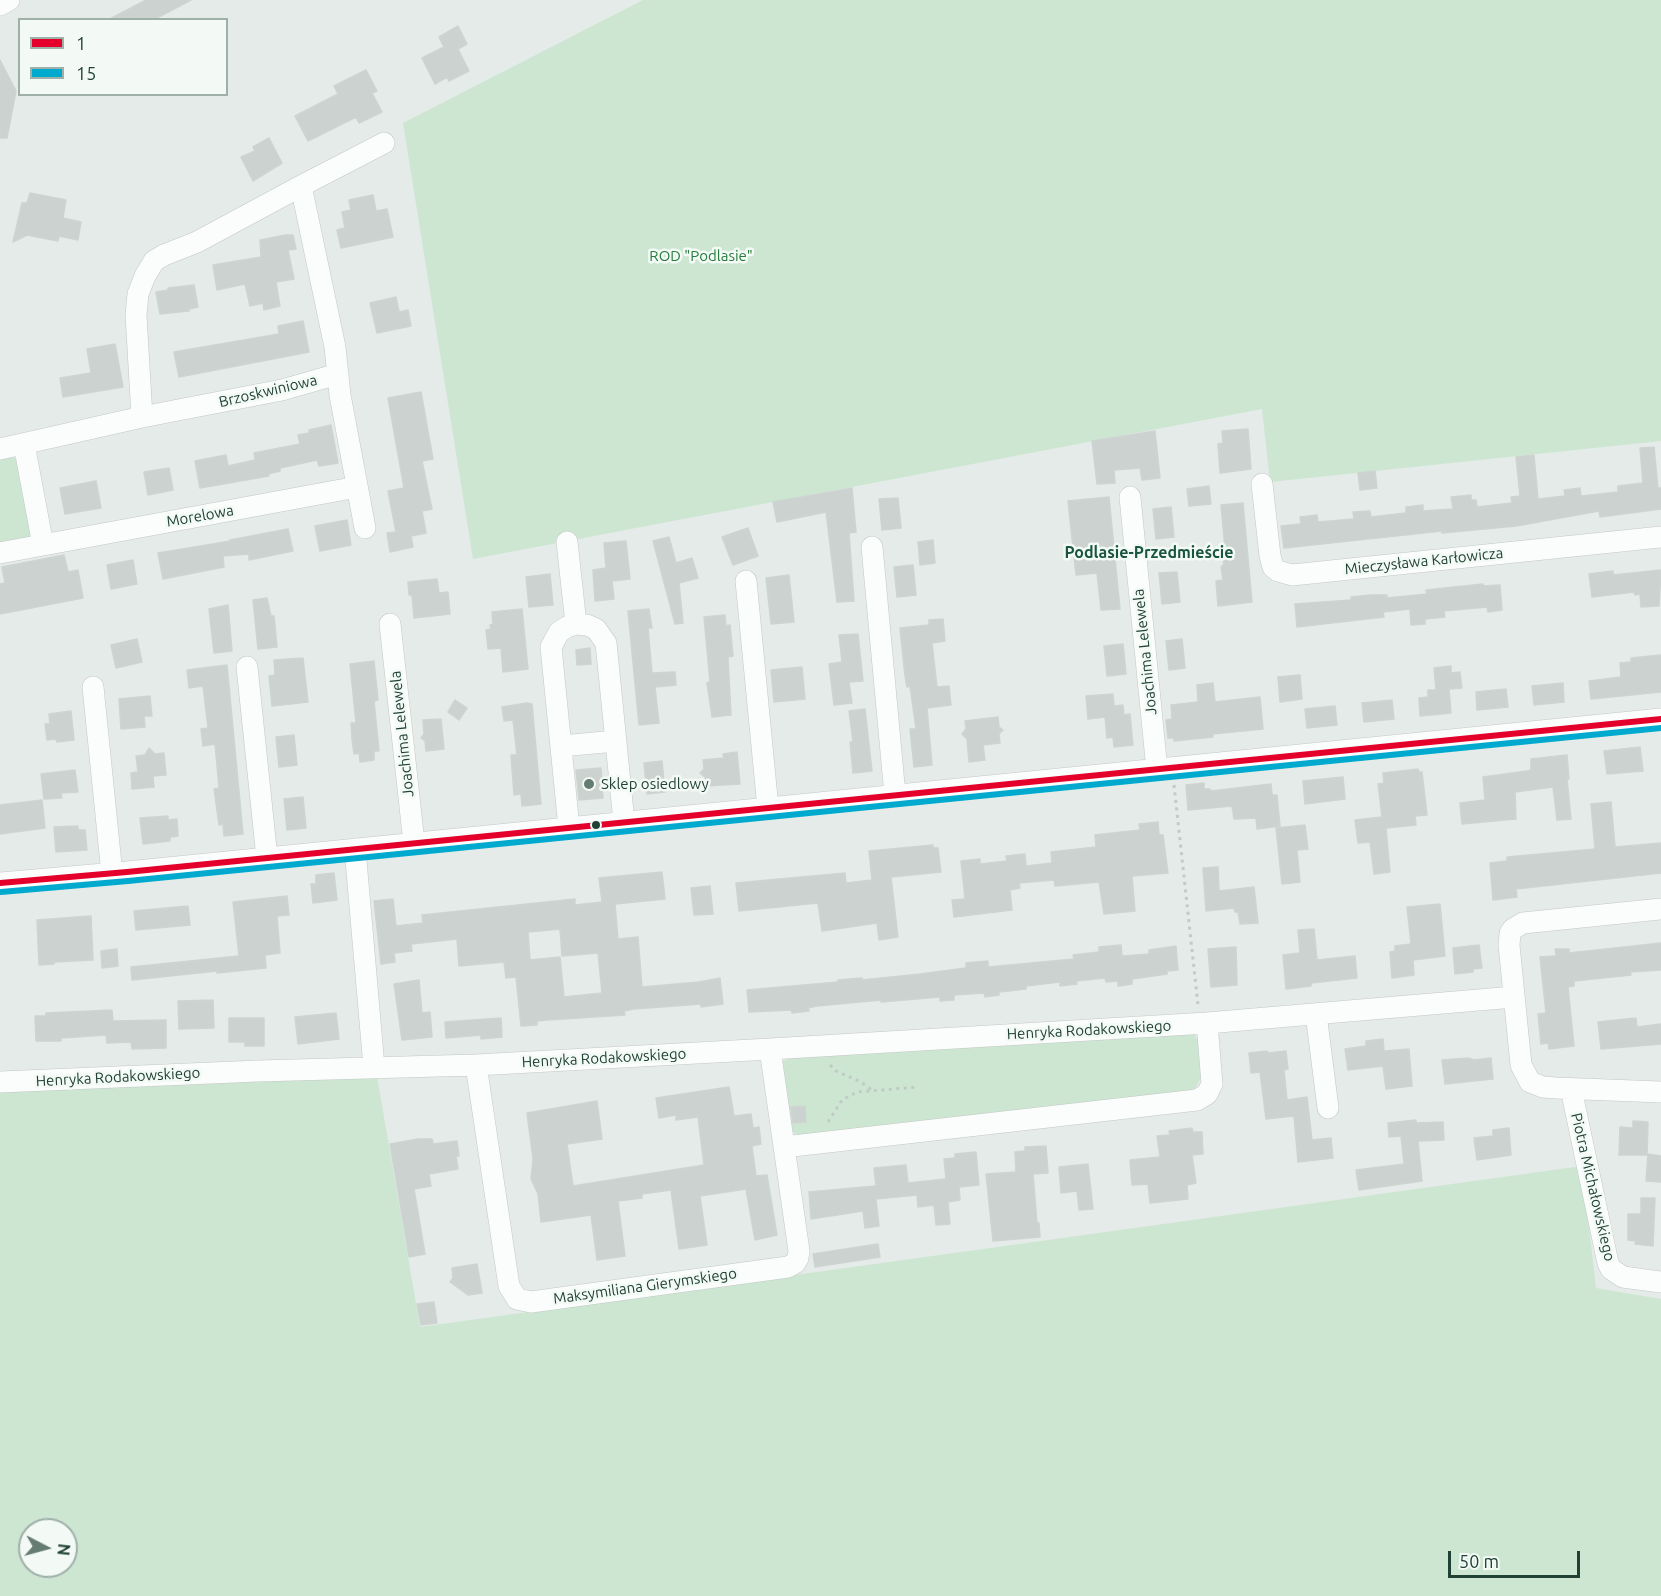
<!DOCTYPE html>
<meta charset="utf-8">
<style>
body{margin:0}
#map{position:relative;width:1661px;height:1596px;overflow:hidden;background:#e5ebe8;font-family:Ubuntu,sans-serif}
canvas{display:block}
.legend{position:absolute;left:18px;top:18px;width:210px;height:78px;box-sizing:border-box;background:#f3faf6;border:2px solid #9fb0a8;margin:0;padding:8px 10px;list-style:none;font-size:18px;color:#204134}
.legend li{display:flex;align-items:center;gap:12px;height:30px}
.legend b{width:30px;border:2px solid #9fb0a8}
.north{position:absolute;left:18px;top:1518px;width:60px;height:60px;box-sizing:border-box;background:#f3faf6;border:2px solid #9fb0a8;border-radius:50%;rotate:96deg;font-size:16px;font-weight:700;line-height:24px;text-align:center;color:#204134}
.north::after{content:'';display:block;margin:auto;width:21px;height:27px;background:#657c73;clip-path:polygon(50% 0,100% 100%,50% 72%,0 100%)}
.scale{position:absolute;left:1448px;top:1551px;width:132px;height:27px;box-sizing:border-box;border:3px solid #204134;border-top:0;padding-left:8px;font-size:18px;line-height:21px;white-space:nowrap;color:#204134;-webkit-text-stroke:4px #f3faf6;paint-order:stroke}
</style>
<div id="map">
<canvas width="1661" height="1596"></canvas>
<ul class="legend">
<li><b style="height:8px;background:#e4002b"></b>1</li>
<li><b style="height:8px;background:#00a9ce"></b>15</li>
</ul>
<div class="north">N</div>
<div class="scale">50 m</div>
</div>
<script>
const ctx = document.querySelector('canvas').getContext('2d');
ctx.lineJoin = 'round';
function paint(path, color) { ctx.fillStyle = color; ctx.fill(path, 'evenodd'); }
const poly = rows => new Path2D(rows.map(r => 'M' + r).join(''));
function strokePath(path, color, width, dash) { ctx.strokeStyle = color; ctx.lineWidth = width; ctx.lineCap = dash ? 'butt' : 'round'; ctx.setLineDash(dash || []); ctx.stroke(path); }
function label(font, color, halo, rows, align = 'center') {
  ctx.font = font + ' Ubuntu,sans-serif'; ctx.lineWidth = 5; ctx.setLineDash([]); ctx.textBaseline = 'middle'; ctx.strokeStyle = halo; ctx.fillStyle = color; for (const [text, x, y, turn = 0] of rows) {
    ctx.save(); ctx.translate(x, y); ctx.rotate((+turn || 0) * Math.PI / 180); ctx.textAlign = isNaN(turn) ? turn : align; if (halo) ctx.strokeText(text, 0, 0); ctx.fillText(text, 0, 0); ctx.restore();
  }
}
const green = poly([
 [643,0,1661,0,1661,441,1270,482,1262,409,473,559,403,123],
 [0,456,12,457,17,460,32,532,29,538,0,546],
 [1194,1034,1202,1047,1203,1074,1196,1087,1186,1095,801,1137,790,1130,780,1071,783,1061,792,1057],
 [377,1076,420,1327,1582,1166,1596,1288,1661,1299,1661,1596,0,1596,0,1086],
 [30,1530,66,1530,66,1566,30,1566]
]);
const building = poly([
 [146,0,191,0,153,20,108,20,146,0],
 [458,26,467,44,458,49,469,71,449,81,447,77,435,84,422,58,444,47,439,37,458,26],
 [0,60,16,91,7,138,0,138,0,60],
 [366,70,377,91,372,93,382,112,359,123,356,117,308,141,295,116,338,94,334,86,366,70],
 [269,138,282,163,253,181,241,157,255,151,253,147,269,138],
 [30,193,66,200,63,218,81,222,78,240,59,236,58,241,27,235,13,242,22,203,27,203,30,193],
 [373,195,376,211,387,209,393,237,341,248,337,230,345,228,342,212,351,210,349,200,373,195],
 [286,235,293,235,296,249,288,250,294,279,276,282,280,306,264,310,263,303,250,306,245,284,217,290,213,265,261,257,260,240,286,235],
 [194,285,198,307,189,309,189,311,160,314,156,292,168,290,168,288,194,285],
 [396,297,399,312,408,310,411,326,377,333,370,303,396,297],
 [303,321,309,352,179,377,174,352,279,334,278,326,303,321],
 [115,344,123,387,63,397,60,378,91,373,87,349,115,344],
 [421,392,433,459,422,461,432,509,422,511,426,533,411,536,413,547,390,552,387,533,396,532,388,491,404,488,388,398,421,392],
 [331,425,338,463,319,466,317,460,280,468,280,471,268,474,269,476,200,488,195,461,226,455,228,466,255,460,254,453,300,444,298,435,309,433,309,430,331,425],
 [1248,429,1251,469,1220,473,1218,444,1223,443,1222,431,1248,429],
 [1155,431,1160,478,1142,480,1140,468,1114,470,1115,483,1097,484,1092,441,1155,431],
 [1654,447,1658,488,1661,488,1661,509,1600,517,1599,511,1516,526,1442,533,1442,531,1284,548,1281,526,1301,524,1300,517,1317,515,1318,522,1354,519,1353,512,1370,511,1371,517,1406,513,1406,507,1423,505,1423,511,1453,509,1451,497,1471,495,1471,500,1476,500,1477,507,1512,503,1511,497,1520,496,1516,457,1534,455,1538,499,1565,496,1564,490,1580,488,1581,496,1618,492,1618,486,1643,483,1640,448,1654,447],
 [169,468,173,490,148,495,144,472,169,468],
 [1375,471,1377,488,1360,490,1358,473,1375,471],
 [96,481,101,508,65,514,60,488,96,481],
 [1209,486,1211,504,1189,506,1187,489,1209,486],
 [852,488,856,532,849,533,854,601,837,602,826,512,777,522,773,502,852,488],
 [1109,497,1120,609,1101,610,1097,573,1076,575,1068,501,1109,497],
 [898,498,901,528,882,530,879,499,898,498],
 [1243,503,1252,602,1218,606,1216,581,1223,580,1221,567,1224,564,1223,559,1226,559,1221,505,1243,503],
 [1171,507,1174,537,1156,539,1153,509,1171,507],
 [347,520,351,545,320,551,315,526,347,520],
 [748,528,758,556,733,565,722,537,748,528],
 [288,529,293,551,249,560,249,554,223,556,224,567,163,579,158,553,231,541,230,540,288,529],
 [669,537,676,563,692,558,698,578,679,583,683,623,675,624,653,541,669,537],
 [933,540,935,563,920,565,918,542,933,540],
 [626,541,630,579,612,581,614,599,595,601,593,570,606,568,604,543,626,541],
 [64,555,68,572,78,570,83,598,0,614,0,584,5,583,2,567,64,555],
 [133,560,137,584,111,589,107,565,133,560],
 [913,565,916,595,897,597,894,567,913,565],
 [1661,570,1659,606,1641,607,1640,594,1635,595,1634,592,1592,597,1589,574,1613,571,1613,575,1661,570],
 [1177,572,1180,602,1162,604,1159,573,1177,572],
 [550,574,553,605,529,607,526,577,550,574],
 [789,575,794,622,771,624,766,578,789,575],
 [437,579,439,593,448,592,450,614,414,618,412,595,409,595,408,582,437,579],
 [1483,584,1483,586,1500,585,1502,610,1488,612,1487,607,1444,611,1445,617,1425,619,1425,624,1411,625,1410,609,1383,612,1384,617,1297,627,1295,604,1351,600,1351,597,1371,595,1387,595,1387,598,1427,594,1426,590,1483,584],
 [267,598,271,616,274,616,277,647,258,649,253,600,267,598],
 [228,605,232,651,214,653,209,609,228,605],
 [522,609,528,669,503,672,501,648,488,649,486,630,491,629,490,625,493,624,492,612,522,609],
 [649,609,652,628,648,628,652,673,675,672,676,685,655,687,659,723,639,725,628,611,649,609],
 [725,615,726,626,730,625,733,656,728,657,731,715,712,717,707,683,710,682,704,617,725,615],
 [943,619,945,641,932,643,937,687,949,686,951,705,927,708,932,765,914,767,910,729,916,729,910,686,907,687,905,676,900,628,929,625,929,620,943,619],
 [858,634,863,681,849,682,852,703,834,705,829,664,842,662,839,635,858,634],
 [137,639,142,662,116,668,111,645,137,639],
 [1182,639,1185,668,1169,670,1166,641,1182,639],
 [1123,644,1126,674,1107,676,1104,646,1123,644],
 [590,648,591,664,577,665,576,650,590,648],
 [1661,655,1661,692,1591,699,1589,681,1621,677,1620,663,1631,662,1631,658,1661,655],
 [303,658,308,702,272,706,269,676,275,675,274,660,303,658],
 [374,661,378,700,374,701,379,751,374,751,374,760,360,762,359,753,354,754,352,739,351,723,356,723,350,664,374,661],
 [227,665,243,834,224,836,223,824,219,825,214,789,219,788,215,744,203,746,201,729,208,728,203,686,189,688,187,670,227,665],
 [1451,666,1451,673,1460,672,1462,688,1449,689,1451,713,1420,716,1419,698,1428,697,1428,690,1436,690,1434,668,1451,666],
 [802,667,805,699,774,702,771,670,802,667],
 [1300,675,1302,699,1280,702,1278,677,1300,675],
 [1213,683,1215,702,1260,697,1263,729,1213,734,1213,737,1193,739,1174,741,1174,738,1168,738,1166,720,1172,719,1171,705,1198,702,1197,685,1213,683],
 [1563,683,1564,702,1534,705,1532,686,1563,683],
 [1506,689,1508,707,1477,710,1476,692,1506,689],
 [1113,694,1114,706,1123,705,1124,715,1130,714,1133,745,1114,747,1113,737,1107,738,1105,717,1088,719,1086,696,1113,694],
 [150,696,152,716,144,716,145,727,121,729,119,699,150,696],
 [455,700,467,708,459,720,448,712,455,700],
 [1392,700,1394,719,1364,722,1362,703,1392,700],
 [527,703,532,704,541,804,522,806,521,794,514,795,511,755,517,755,513,720,504,721,502,707,527,703],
 [1335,706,1337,725,1307,728,1305,709,1335,706],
 [865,709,872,771,853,773,850,742,853,742,849,711,865,709],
 [71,711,74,740,57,742,56,739,47,740,45,724,50,724,49,714,71,711],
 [998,717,999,727,1003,730,999,734,1000,743,983,745,985,760,969,762,967,739,962,734,966,729,965,721,998,717],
 [441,719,444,749,426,751,425,741,421,738,424,734,423,720,441,719],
 [294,735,297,765,279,767,276,737,294,735],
 [1640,747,1643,771,1607,774,1604,751,1640,747],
 [149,748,155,754,164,753,166,775,153,776,154,787,132,789,131,773,138,772,136,756,145,755,149,748],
 [737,752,740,784,706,786,705,777,700,773,704,769,703,760,724,758,723,754,737,752],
 [1567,755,1569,779,1567,779,1571,819,1557,820,1553,787,1515,792,1516,819,1462,824,1460,803,1485,800,1483,777,1527,771,1531,770,1531,759,1567,755],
 [662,761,665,792,647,794,644,763,662,761],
 [601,768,603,798,579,800,576,770,601,768],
 [1418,769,1419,772,1422,772,1427,815,1415,816,1416,825,1386,828,1390,872,1374,874,1370,842,1358,843,1355,820,1382,817,1378,784,1384,783,1383,773,1418,769],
 [75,770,78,792,61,793,62,798,44,799,41,774,75,770],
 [1343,777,1345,799,1305,804,1303,781,1343,777],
 [1204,783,1204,789,1210,789,1211,791,1271,784,1272,795,1277,795,1280,826,1257,829,1256,818,1234,819,1232,806,1188,810,1186,785,1204,783],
 [303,797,306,828,287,830,284,799,303,797],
 [42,800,45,828,0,834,0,805,42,800],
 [1611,802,1615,847,1661,843,1661,873,1516,889,1517,897,1493,900,1490,863,1507,861,1507,857,1595,849,1591,804,1611,802],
 [168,816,168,820,177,819,178,836,170,837,170,841,143,844,140,818,168,816],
 [1158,822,1159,835,1163,835,1168,873,1132,876,1135,911,1104,914,1099,882,1055,886,1054,880,1019,883,1020,888,1010,890,1012,910,954,917,952,900,965,899,961,861,980,859,980,864,1007,861,1006,856,1025,854,1026,866,1052,863,1051,852,1096,847,1095,835,1140,830,1139,824,1158,822],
 [1305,825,1308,849,1297,850,1300,882,1282,884,1276,828,1305,825],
 [78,826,78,830,85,830,87,850,56,852,54,827,78,826],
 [933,845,933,848,938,848,941,872,891,877,898,937,879,940,877,923,822,931,818,903,739,911,736,883,845,873,846,883,872,880,869,851,933,845],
 [1218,867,1219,891,1254,887,1258,923,1240,924,1238,912,1235,912,1234,908,1206,911,1203,868,1218,867],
 [662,872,665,899,615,904,618,939,638,937,642,987,699,982,720,978,723,1004,701,1007,701,1004,634,1009,624,1011,625,1015,547,1020,537,1021,537,1025,521,1026,516,977,506,978,504,962,459,966,457,939,411,944,412,951,394,953,395,962,381,964,374,901,393,899,396,926,423,923,422,915,575,899,575,905,602,902,599,878,662,872],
 [560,929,562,956,598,953,602,993,564,997,560,957,530,960,528,932,560,929],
 [334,873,337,900,313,903,311,884,316,884,316,875,334,873],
 [710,886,713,914,694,915,691,888,710,886],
 [287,896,289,915,277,916,280,953,265,955,266,968,217,973,217,969,217,971,132,980,131,967,239,956,233,902,287,896],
 [1440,904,1445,956,1413,960,1414,975,1392,978,1390,952,1395,951,1395,946,1411,944,1407,907,1440,904],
 [188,906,190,925,136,930,134,911,188,906],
 [91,916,93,960,54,962,54,964,39,965,37,920,91,916],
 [1314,929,1317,960,1355,956,1357,978,1311,983,1311,986,1286,989,1283,955,1300,953,1298,930,1314,929],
 [1661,943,1661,970,1630,972,1631,975,1574,981,1574,986,1568,987,1574,1046,1549,1049,1548,1043,1541,1044,1538,1014,1546,1013,1540,957,1556,956,1555,949,1569,949,1569,953,1661,943],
 [1121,945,1122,956,1149,954,1149,950,1176,946,1178,970,1167,971,1167,974,1132,979,1132,984,1118,986,1118,981,1106,982,1105,978,1076,981,1077,984,1060,986,1060,982,1026,986,1026,989,999,992,999,995,985,997,984,993,954,995,954,1000,940,1001,940,997,881,1002,881,1000,817,1006,808,1008,809,1011,792,1013,792,1010,749,1012,747,990,838,982,838,980,862,978,862,980,920,974,966,968,966,963,988,961,988,967,1074,959,1073,955,1099,952,1099,947,1121,945],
 [1479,945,1482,968,1473,969,1473,972,1455,974,1453,948,1479,945],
 [1236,947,1237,985,1211,987,1208,949,1236,947],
 [117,949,118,966,102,968,101,951,117,949],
 [419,980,422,1013,430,1012,432,1037,402,1040,394,984,419,980],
 [213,1000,214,1028,179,1029,178,1001,213,1000],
 [112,1010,113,1021,166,1020,166,1048,132,1049,131,1042,107,1043,106,1035,61,1038,61,1041,36,1041,35,1016,46,1016,46,1013,112,1010],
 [336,1013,339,1039,298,1044,295,1017,336,1013],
 [229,1018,264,1018,264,1046,245,1046,245,1042,229,1042,229,1018],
 [501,1018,502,1037,481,1039,481,1035,446,1038,445,1022,501,1018],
 [1636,1018,1637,1027,1661,1024,1661,1044,1601,1049,1598,1022,1636,1018],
 [1383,1039,1384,1051,1409,1049,1412,1086,1386,1089,1383,1066,1348,1070,1345,1049,1366,1046,1366,1041,1383,1039],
 [1267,1051,1268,1053,1286,1051,1288,1069,1284,1070,1287,1100,1307,1097,1312,1140,1331,1138,1333,1158,1298,1162,1294,1116,1266,1119,1260,1072,1251,1073,1249,1053,1267,1051],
 [1468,1058,1474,1060,1491,1058,1493,1079,1445,1084,1442,1060,1468,1058],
 [729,1087,734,1116,751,1114,753,1128,759,1127,761,1144,752,1146,756,1176,767,1175,777,1235,755,1240,746,1189,700,1196,707,1245,679,1249,671,1190,642,1194,642,1198,618,1201,625,1256,597,1260,591,1215,541,1222,538,1194,531,1179,533,1159,527,1113,597,1101,602,1139,567,1144,573,1186,704,1165,698,1117,676,1120,676,1115,659,1118,656,1098,729,1087],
 [805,1106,806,1122,793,1123,791,1107,805,1106],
 [1416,1120,1416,1123,1443,1122,1444,1140,1418,1141,1422,1181,1359,1190,1356,1170,1404,1164,1401,1136,1389,1137,1388,1123,1416,1120],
 [1633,1121,1648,1122,1647,1155,1619,1155,1620,1127,1633,1128,1633,1121],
 [1192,1128,1193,1132,1202,1132,1203,1154,1192,1155,1196,1183,1187,1185,1188,1199,1150,1203,1148,1184,1132,1185,1130,1160,1160,1157,1157,1136,1170,1135,1169,1131,1192,1128],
 [1509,1128,1511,1155,1477,1160,1474,1138,1493,1136,1493,1130,1509,1128],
 [418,1139,432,1139,433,1144,457,1141,459,1156,456,1156,458,1169,429,1174,431,1186,414,1189,425,1254,409,1257,390,1144,418,1139],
 [1046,1146,1048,1173,1033,1174,1037,1223,1039,1223,1040,1237,993,1241,986,1174,1016,1172,1015,1152,1025,1151,1025,1147,1046,1146],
 [976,1152,979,1185,959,1187,960,1200,948,1202,950,1224,936,1225,934,1205,918,1207,917,1195,876,1199,879,1226,865,1228,863,1211,811,1219,809,1192,876,1186,874,1168,906,1165,908,1183,946,1179,944,1159,955,1158,955,1154,976,1152],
 [1648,1154,1661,1156,1661,1182,1646,1181,1648,1154],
 [1088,1164,1093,1209,1079,1210,1077,1191,1061,1193,1059,1167,1088,1164],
 [1641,1198,1655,1198,1653,1246,1635,1244,1636,1241,1628,1240,1628,1214,1641,1214,1641,1198],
 [878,1244,880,1257,815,1267,813,1254,878,1244],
 [477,1264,482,1293,468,1295,450,1282,453,1278,452,1268,477,1264],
 [434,1302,437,1323,421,1325,417,1304,434,1302]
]);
const path = poly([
 [1174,785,1198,1005],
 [830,1065,836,1071,861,1082,872,1090],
 [828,1122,842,1100,857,1092,918,1087]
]);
const minor = poly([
 [0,5,9,0],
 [142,417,136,315,138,294,145,276,154,261,164,255,197,242,301,186],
 [24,444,43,545],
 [0,449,142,417,282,390,338,374],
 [1262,484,1270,556,1273,567,1278,571,1292,575,1661,537],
 [1130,497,1157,770],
 [365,528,340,395,335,347,301,186,384,143],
 [567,542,576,624],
 [872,547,895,795],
 [0,553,357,487],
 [746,581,768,808],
 [390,624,414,843],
 [247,667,267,858],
 [93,687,112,874],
 [561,746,616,741],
 [569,828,551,647,559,632,567,627,576,624,587,625,596,629,606,643,624,822],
 [355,849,374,1067],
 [0,883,127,872,1661,719],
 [1661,909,1523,923,1513,929,1510,933,1509,945,1521,1065,1530,1082,1543,1087,1556,1088,1661,1092],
 [1316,1014,1328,1108],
 [476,1065,509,1286,517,1299,531,1302,788,1267,795,1263,798,1258,799,1251,770,1049],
 [0,1082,258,1071,476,1065,770,1049,1207,1023,1514,997],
 [1571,1089,1608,1263,1611,1269,1623,1277,1661,1282],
 [784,1147,1197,1100,1207,1094,1212,1084,1207,1023]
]);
const bus1 = poly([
 [0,883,127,872,1661,719]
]);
const bus2 = poly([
 [1,892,128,881,1661,728]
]);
const markers = [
 [589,784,6,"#657c73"],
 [596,825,5,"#204134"]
];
const parkNames = [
 ["ROD \"Podlasie\"",701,256]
];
const streetNames = [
 ["Brzoskwiniowa",268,391,-13],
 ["Morelowa",200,516,-10],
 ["Mieczysława Karłowicza",1424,561,-6],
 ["Joachima Lelewela",1145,652,-96],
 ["Joachima Lelewela",402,734,-96],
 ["Henryka Rodakowskiego",1089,1030,-3],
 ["Henryka Rodakowskiego",604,1058,-3],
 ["Henryka Rodakowskiego",118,1077,-3],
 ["Piotra Michałowskiego",1593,1187,77],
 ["Maksymiliana Gierymskiego",645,1286,-8]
];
const poiNames = [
 ["Sklep osiedlowy",601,784]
];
const neighbourhoodNames = [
 ["Podlasie-Przedmieście",1149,553]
];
paint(green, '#cde6d2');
paint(building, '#ccd2cf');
strokePath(building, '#ced4d1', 1.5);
strokePath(minor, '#c2c8c5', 22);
strokePath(path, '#c1cbc6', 3, [3, 4.5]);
strokePath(minor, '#fbfcfc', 21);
strokePath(bus1, '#e4002b', 6);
strokePath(bus2, '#00a9ce', 6);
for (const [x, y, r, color] of markers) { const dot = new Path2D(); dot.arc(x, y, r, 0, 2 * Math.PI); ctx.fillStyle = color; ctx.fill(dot); strokePath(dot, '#f3faf6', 2); }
label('15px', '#267c3e', '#f3faf6', parkNames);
label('15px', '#204134', '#f3faf6', streetNames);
label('15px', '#204134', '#f3faf6', poiNames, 'left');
label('bold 16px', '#1a5540', '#f3faf6', neighbourhoodNames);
</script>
